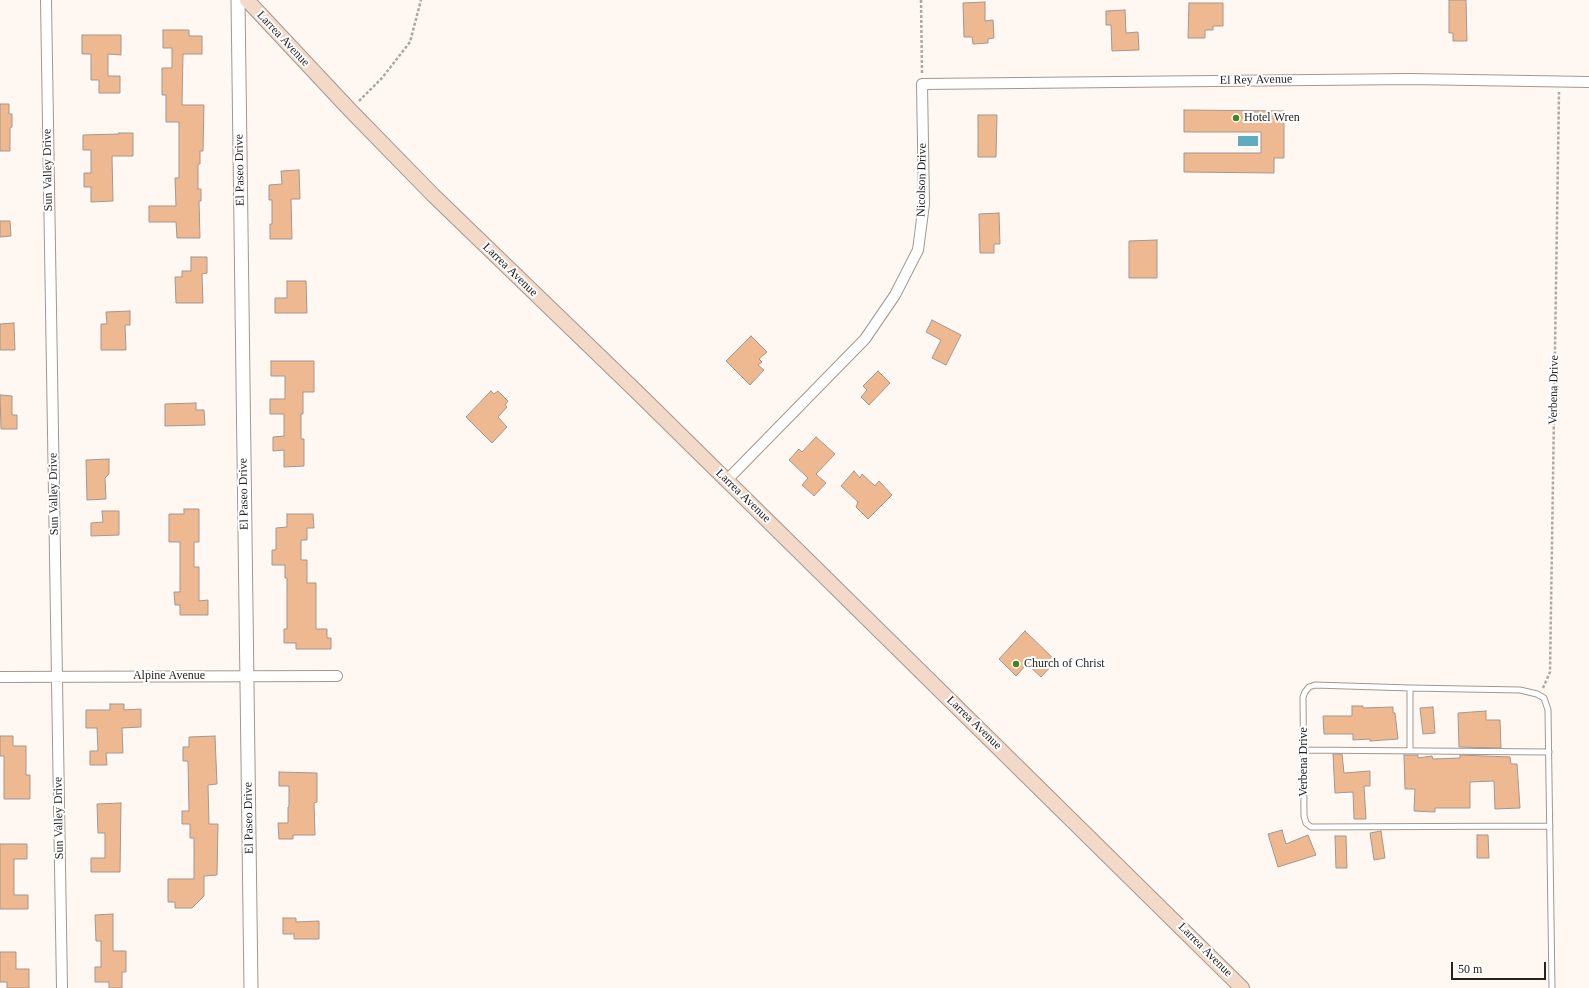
<!DOCTYPE html>
<style>
body{margin:0}
#map{position:relative;width:1589px;height:988px;overflow:hidden;background:#fff8f2;font-family:Georgia,serif}
canvas{display:block}
.scale{position:absolute;left:1451px;top:962px;width:95px;height:18px;box-sizing:border-box;border:2px solid #26221f;border-top:0;padding-left:5px;font-size:12px;line-height:14px;white-space:nowrap;color:#26221f;-webkit-text-stroke:3px #fff;paint-order:stroke}
</style>
<div id="map">
<canvas width="1589" height="988"></canvas>
<div class="scale">50 m</div>
</div>
<script>
const ctx = document.querySelector('canvas').getContext('2d');
ctx.lineJoin = 'round';
function paint(path, color) { ctx.fillStyle = color; ctx.fill(path, 'evenodd'); }
const poly = rows => new Path2D(rows.map(r => 'M' + r).join(''));
function strokePath(path, color, width, dash) { ctx.strokeStyle = color; ctx.lineWidth = width; ctx.lineCap = dash ? 'butt' : 'round'; ctx.setLineDash(dash || []); ctx.stroke(path); }
function label(font, color, halo, rows, align = 'center') {
  ctx.font = font + ' Georgia,serif'; ctx.lineWidth = 4; ctx.setLineDash([]); ctx.textBaseline = 'middle'; ctx.strokeStyle = halo; ctx.fillStyle = color; for (const [text, x, y, turn = 0] of rows) {
    ctx.save(); ctx.translate(x, y); ctx.rotate((+turn || 0) * Math.PI / 180); ctx.textAlign = isNaN(turn) ? turn : align; if (halo) ctx.strokeText(text, 0, 0); ctx.fillText(text, 0, 0); ctx.restore();
  }
}
const water = poly([
 [1238,136,1258,136,1258,146,1238,146]
]);
const building = poly([
 [1449,0,1466,0,1467,41,1453,41,1453,33,1449,33,1449,0],
 [985,2,985,21,993,20,994,38,988,39,988,43,973,44,972,37,964,37,963,3,985,2],
 [1189,3,1223,3,1223,26,1213,26,1213,30,1205,30,1205,38,1188,38,1189,3],
 [1125,10,1126,33,1138,32,1139,50,1112,51,1111,25,1106,25,1106,11,1125,10],
 [163,30,189,30,189,36,202,36,202,54,183,54,182,105,204,105,203,151,200,151,200,164,198,164,198,189,201,189,201,201,199,201,200,238,177,238,176,222,149,222,149,206,176,206,175,178,179,178,179,122,166,122,166,95,162,95,162,68,172,68,172,48,163,48,163,30],
 [82,35,121,35,121,55,108,54,108,76,120,76,120,93,99,93,99,80,91,80,91,54,82,54,82,35],
 [0,104,9,104,9,114,12,114,12,127,10,128,10,151,0,151,0,104],
 [1184,110,1284,111,1284,158,1274,158,1274,173,1184,172,1184,153,1261,153,1261,132,1184,132,1184,110],
 [978,115,997,115,996,157,978,157,978,115],
 [119,133,133,133,133,156,112,156,113,201,91,202,91,187,84,187,84,173,91,173,91,150,83,150,83,135,119,134,119,133],
 [299,170,300,199,291,199,292,239,270,239,270,224,272,224,272,200,269,200,269,185,282,184,281,171,299,170],
 [999,213,1000,244,994,244,994,253,980,253,979,214,999,213],
 [0,221,10,221,11,236,0,237,0,221],
 [1157,240,1157,278,1129,278,1129,241,1157,240],
 [191,257,207,257,207,273,202,274,203,303,176,303,175,277,182,277,182,271,191,271,191,257],
 [287,281,306,281,307,313,275,313,275,298,287,298,287,281],
 [130,311,130,325,125,325,126,350,101,350,101,324,107,324,106,312,130,311],
 [932,320,961,335,946,365,932,358,941,340,926,332,932,320],
 [14,323,15,350,0,350,0,324,14,323],
 [751,336,767,352,759,359,762,362,758,365,764,370,750,385,726,361,751,336],
 [271,361,314,361,314,392,303,392,303,414,301,414,301,439,304,439,304,466,284,467,284,450,273,451,273,437,284,436,284,414,270,414,270,399,285,399,285,376,271,376,271,361],
 [878,371,890,383,869,405,861,397,867,390,863,386,878,371],
 [491,391,494,394,498,391,508,401,505,405,507,407,498,417,507,427,492,443,466,417,491,391],
 [0,395,12,396,12,415,17,415,17,429,1,429,0,395],
 [196,403,196,410,204,410,205,425,165,426,165,404,196,403],
 [816,437,835,454,816,474,826,483,814,496,802,485,808,478,789,460,799,449,802,452,816,437],
 [109,459,109,474,105,478,106,499,87,500,86,460,109,459],
 [854,471,860,478,862,474,875,486,879,481,892,495,868,519,856,507,858,502,841,486,854,471],
 [184,509,199,509,199,542,194,542,194,567,199,567,199,601,208,600,208,615,180,615,180,605,175,605,174,592,180,592,180,542,169,542,169,514,184,514,184,509],
 [102,511,119,511,119,535,91,536,91,523,103,522,102,511],
 [287,514,313,514,314,528,307,528,307,540,301,540,301,560,307,560,307,583,316,583,316,629,327,629,327,638,331,638,331,649,296,649,296,643,284,643,284,629,287,629,287,578,285,578,285,565,272,565,272,550,276,550,276,528,287,527,287,514],
 [1025,631,1056,661,1041,677,1027,664,1016,676,999,659,1025,631],
 [110,704,124,704,124,710,141,709,141,727,122,728,123,753,106,753,107,765,90,765,90,751,98,751,97,728,86,728,86,710,110,710,110,704],
 [1352,706,1363,706,1363,708,1393,707,1393,713,1395,713,1398,739,1370,741,1370,739,1353,740,1353,734,1324,734,1323,716,1352,716,1352,706],
 [1433,707,1435,733,1423,734,1420,708,1433,707],
 [1486,711,1486,720,1500,720,1501,748,1459,747,1458,713,1486,711],
 [0,736,13,736,13,746,26,746,26,775,30,775,30,799,4,799,4,756,0,756,0,736],
 [215,736,217,784,208,785,209,824,218,824,217,875,204,876,204,896,192,908,175,908,175,902,168,902,168,879,194,879,194,838,190,838,190,824,182,824,182,811,189,811,188,761,183,761,183,747,189,747,189,737,215,736],
 [1333,754,1342,754,1344,773,1370,771,1370,786,1364,786,1366,819,1354,819,1353,792,1335,793,1333,754],
 [1404,755,1418,755,1418,758,1432,756,1433,759,1460,758,1460,755,1510,757,1511,764,1517,764,1520,808,1495,809,1494,781,1470,782,1470,808,1435,808,1435,812,1414,811,1415,789,1405,789,1404,755],
 [279,772,317,773,317,802,314,803,315,835,293,835,293,839,279,839,278,823,288,823,288,807,289,806,289,786,279,786,279,772],
 [121,803,120,872,91,872,91,858,105,858,105,833,98,833,97,804,121,803],
 [1282,830,1286,844,1308,835,1316,855,1278,867,1268,834,1282,830],
 [1381,831,1385,858,1374,860,1370,833,1381,831],
 [1477,835,1488,835,1489,858,1477,858,1477,835],
 [1335,836,1346,836,1347,868,1336,868,1335,836],
 [0,844,27,844,27,859,14,859,14,895,28,895,28,909,0,909,0,844],
 [113,914,113,951,126,951,126,972,122,972,122,988,109,988,109,982,95,982,95,967,101,967,101,941,96,941,95,915,113,914],
 [283,918,296,918,296,922,319,921,319,939,294,939,294,934,283,934,283,918],
 [0,952,16,952,16,969,29,969,29,988,7,988,7,982,0,982,0,952]
]);
const path = poly([
 [921,0,922,73],
 [359,101,382,78,410,42,421,0],
 [1543,688,1550,672,1559,92]
]);
const service = poly([
 [1410,688,1410,750],
 [1303,750,1549,752],
 [1550,826,1311,827,1306,823,1304,816,1303,697,1305,692,1309,687,1315,685,1410,688,1520,690,1537,694,1544,698,1548,710,1552,988]
]);
const minor = poly([
 [46,0,62,988],
 [727,480,865,339,895,295,918,250,924,204,922,84,1410,79,1589,82],
 [0,677,337,676]
]);
const tertiary = poly([
 [238,0,251,988]
]);
const secondary = poly([
 [247,0,350,110,433,195,638,393,1242,988]
]);
const markers = [
 [1236,118,4,"#49831e"],
 [1016,664,4,"#49831e"]
];
const streetNames = [
 ["Larrea Avenue",283,39,47],
 ["El Rey Avenue",1256,80,-1],
 ["Sun Valley Drive",48,170,-91],
 ["El Paseo Drive",240,170,-91],
 ["Nicolson Drive",922,180,-89],
 ["Larrea Avenue",510,270,44],
 ["Verbena Drive",1554,390,-89],
 ["Sun Valley Drive",54,494,-91],
 ["El Paseo Drive",244,494,-91],
 ["Larrea Avenue",743,496,44],
 ["Alpine Avenue",169,676],
 ["Larrea Avenue",974,723,44],
 ["Verbena Drive",1304,762,-90],
 ["Sun Valley Drive",59,818,-91],
 ["El Paseo Drive",249,818,-91],
 ["Larrea Avenue",1205,950,45]
];
const poiNames = [
 ["Hotel Wren",1244,118],
 ["Church of Christ",1024,664]
];
paint(water, '#60aac2');
paint(building, '#eeb991');
strokePath(building, '#a2978f', 1);
strokePath(service, '#a3978f', 7);
strokePath(minor, '#a3978f', 12);
strokePath(tertiary, '#a3978f', 15);
strokePath(secondary, '#a3978f', 16);
strokePath(path, '#aea8a3', 2.5, [3, 2]);
strokePath(service, '#fff', 5);
strokePath(minor, '#fff', 10);
strokePath(tertiary, '#fff', 13);
strokePath(secondary, '#f3dac8', 14);
for (const [x, y, r, color] of markers) { const dot = new Path2D(); dot.arc(x, y, r, 0, 2 * Math.PI); ctx.fillStyle = color; ctx.fill(dot); strokePath(dot, '#fff', 1.5); }
label('12px', '#26221f', '#fff', streetNames);
label('12px', '#26221f', '#fff', poiNames, 'left');
</script>
